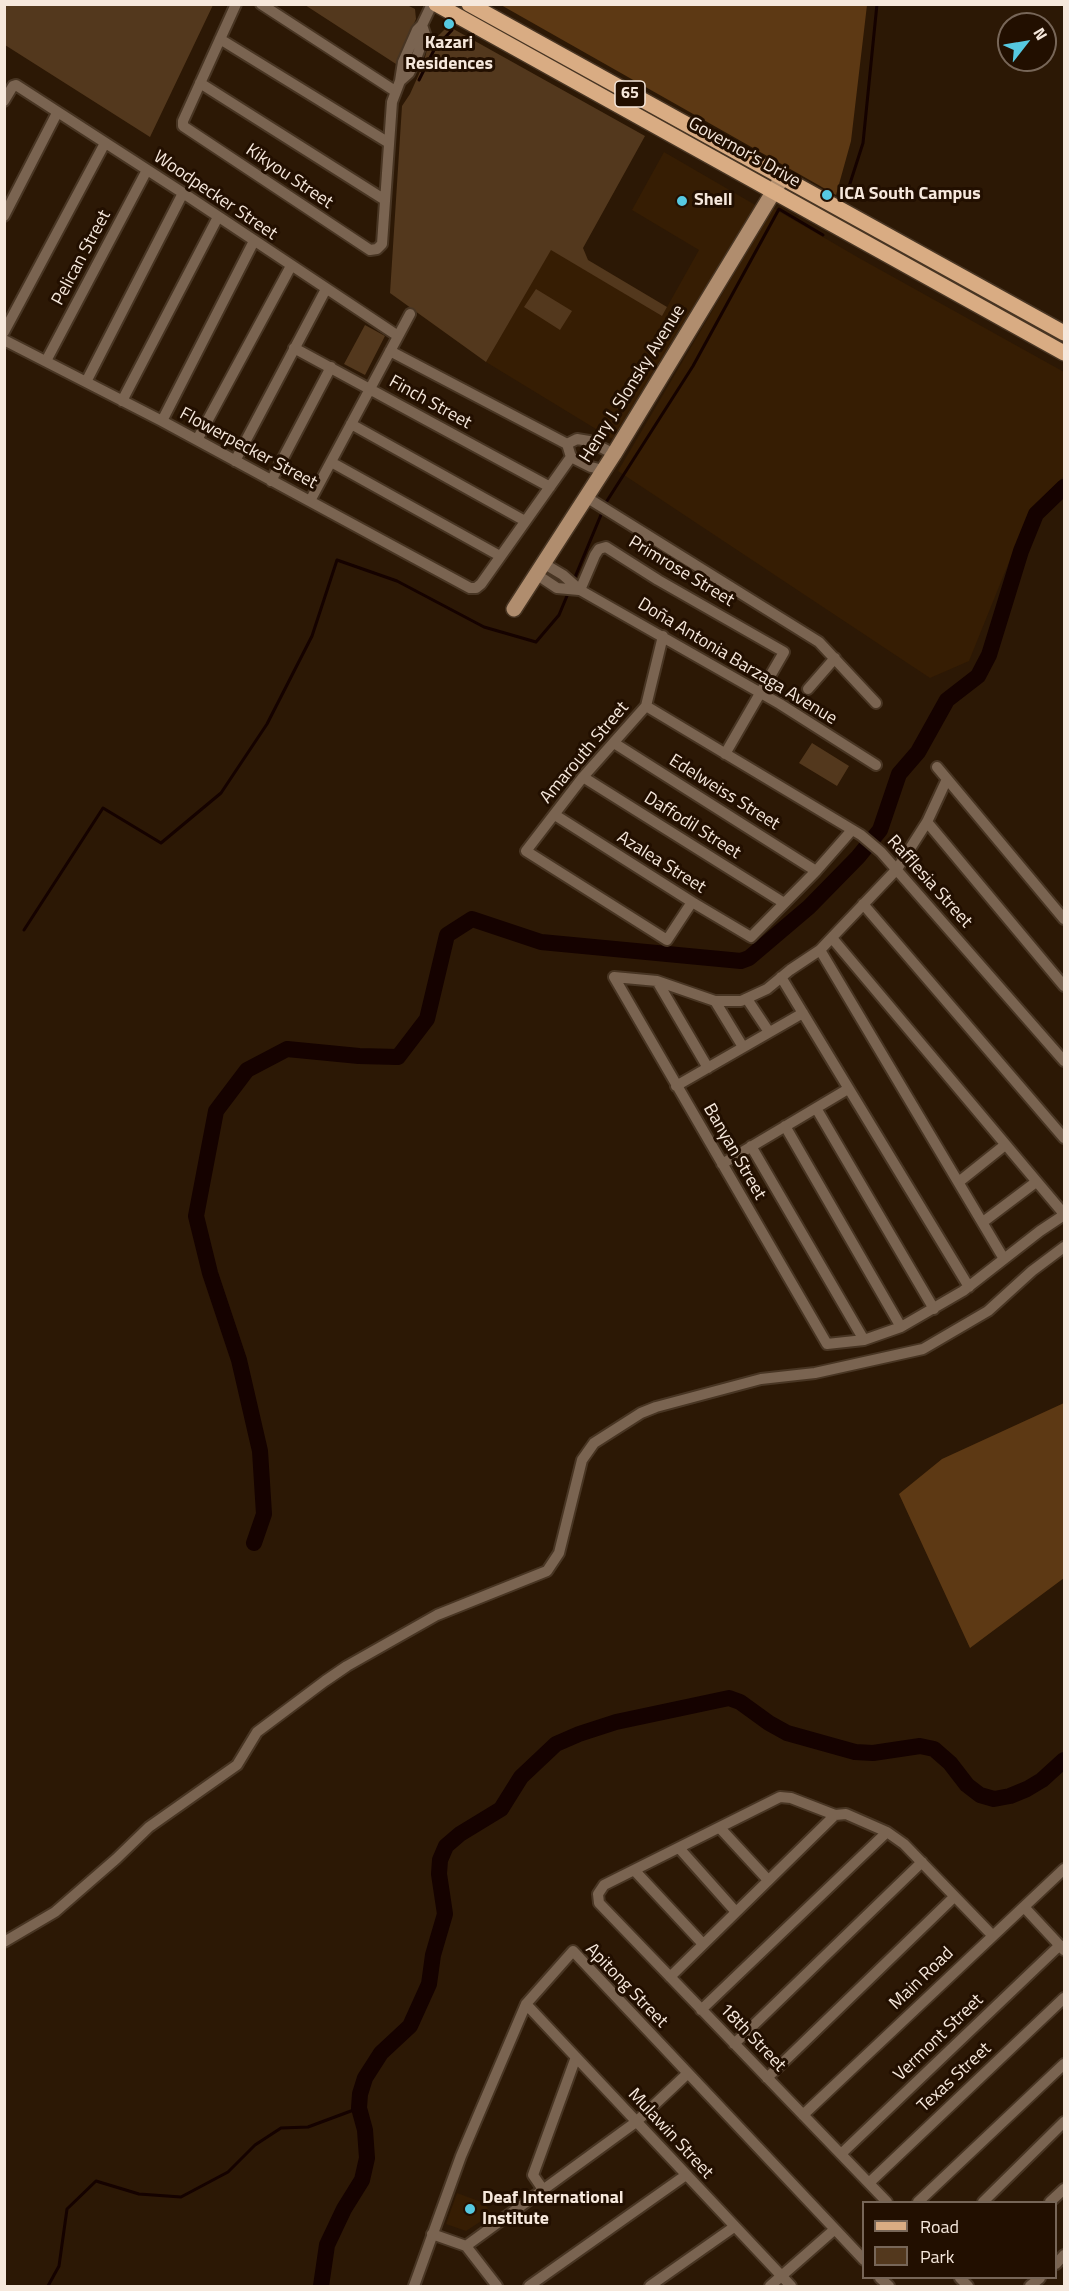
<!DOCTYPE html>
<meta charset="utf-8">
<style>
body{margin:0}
#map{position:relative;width:1069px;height:2291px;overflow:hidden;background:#2c1805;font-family:"Titillium Web",sans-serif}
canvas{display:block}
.frame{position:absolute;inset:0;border:6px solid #f6e8dc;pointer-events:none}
.legend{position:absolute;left:862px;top:2201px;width:195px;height:78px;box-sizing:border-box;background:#220f00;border:2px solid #776658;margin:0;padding:8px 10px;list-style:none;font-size:18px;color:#f6e8dc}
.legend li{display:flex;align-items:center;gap:12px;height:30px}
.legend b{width:30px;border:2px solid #776658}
.north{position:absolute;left:997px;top:12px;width:60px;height:60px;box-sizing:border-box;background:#220f00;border:2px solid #776658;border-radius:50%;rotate:59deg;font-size:16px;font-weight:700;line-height:24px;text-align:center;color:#f6e8dc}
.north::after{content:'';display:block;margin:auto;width:21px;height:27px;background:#56c9e1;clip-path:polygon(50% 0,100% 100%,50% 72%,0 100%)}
</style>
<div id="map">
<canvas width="1069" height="2291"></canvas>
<div class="frame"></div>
<ul class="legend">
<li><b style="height:8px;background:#d9ac83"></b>Road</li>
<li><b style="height:16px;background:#53381d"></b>Park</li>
</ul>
<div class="north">N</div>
</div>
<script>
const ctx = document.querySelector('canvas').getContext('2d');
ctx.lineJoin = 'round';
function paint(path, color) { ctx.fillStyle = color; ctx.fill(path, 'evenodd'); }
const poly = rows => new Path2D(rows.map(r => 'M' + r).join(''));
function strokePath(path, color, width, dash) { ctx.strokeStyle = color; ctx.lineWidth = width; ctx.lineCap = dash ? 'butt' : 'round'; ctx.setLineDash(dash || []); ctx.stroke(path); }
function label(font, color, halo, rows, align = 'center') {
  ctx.font = font + ' "Titillium Web",sans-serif'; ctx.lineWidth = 6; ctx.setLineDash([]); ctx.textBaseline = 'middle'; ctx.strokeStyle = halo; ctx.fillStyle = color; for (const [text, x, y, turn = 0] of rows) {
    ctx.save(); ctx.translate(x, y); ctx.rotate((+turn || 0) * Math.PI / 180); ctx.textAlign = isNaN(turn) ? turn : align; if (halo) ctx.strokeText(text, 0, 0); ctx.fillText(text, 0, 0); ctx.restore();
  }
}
const built = poly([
 [664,152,757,206,614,440,486,362,551,249,662,316,699,250,632,210],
 [773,208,859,258,1064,372,1064,476,1030,510,969,661,930,678,618,471],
 [457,2193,484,2203,492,2214,466,2231,446,2224]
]);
const green = poly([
 [4,5,5,4,213,5,150,137,5,45],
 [305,5,407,5,415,9,416,19,396,64],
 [448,26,645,136,583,248,588,260,667,307,662,316,551,250,486,362,390,293,402,106,410,94,423,65,428,46],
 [536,289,572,311,560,330,524,307],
 [365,325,385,336,365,375,344,364],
 [812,743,849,766,837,786,799,763]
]);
const forest = poly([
 [501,5,867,5,851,141,836,195],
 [1064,1403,1064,1578,970,1648,899,1494,942,1459]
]);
const stream = poly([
 [419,80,435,48,452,30],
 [845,199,863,143,877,4],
 [605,504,693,366,779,209,823,235],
 [573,582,603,510],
 [24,930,103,808,161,843,221,793,267,724,312,636,337,560,397,581,484,627,536,642,559,615,569,591],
 [48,2286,59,2266,67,2209,96,2181,139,2194,181,2197,228,2172,255,2145,281,2128,308,2127,359,2108]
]);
const river = poly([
 [254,1543,264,1514,260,1451,239,1360,210,1273,196,1216,216,1111,247,1070,287,1049,359,1056,398,1057,427,1019,447,935,472,919,541,942,741,961,749,958,809,907,858,857,880,830,899,774,918,752,947,700,978,676,989,655,1021,551,1036,514,1064,487],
 [321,2286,327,2245,344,2209,362,2180,367,2158,365,2130,359,2108,360,2094,365,2078,381,2053,410,2026,429,1984,433,1955,445,1914,439,1874,440,1860,446,1846,460,1834,501,1809,521,1777,556,1744,579,1734,616,1722,729,1698,740,1702,769,1723,787,1733,855,1752,873,1753,920,1746,934,1749,950,1763,967,1785,980,1795,994,1799,1010,1796,1027,1789,1042,1780,1064,1760]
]);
const street = poly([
 [236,4,183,121,183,126,370,250,377,249,382,244,392,102,400,81,409,73,417,56,425,34,422,25],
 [261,4,395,91],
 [220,39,389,143],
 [400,81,403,62,417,30,422,25,432,4],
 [200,83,385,200],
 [4,101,13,86,16,85,183,193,398,336],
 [4,216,57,113],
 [4,332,105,143],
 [4,340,162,421,470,588,476,588,481,584,571,457],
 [294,348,550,487],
 [390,351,567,444,571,457,591,467,603,470],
 [46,361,147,170],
 [86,382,183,193],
 [122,401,218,217],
 [162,421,254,241],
 [351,424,525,521],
 [197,440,291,266],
 [567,444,577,439,589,441,614,454],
 [235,461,326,289],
 [331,462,500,556],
 [271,481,331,367],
 [586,497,819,642,876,703],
 [310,501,410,314],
 [543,563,563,575,580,590,780,704,876,765],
 [536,574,557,588,579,590],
 [580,590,595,555,599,549,606,547,658,580,784,652,725,754],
 [663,636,646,706,583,777,526,851,667,940,692,902],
 [808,689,835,658],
 [646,706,861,835,881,852,1064,1061],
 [614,743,816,871],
 [937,767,1064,919],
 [583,777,784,903],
 [555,815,692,902,751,937,816,871,852,830],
 [927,822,1064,986],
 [863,904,1064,1138],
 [832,938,1064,1214],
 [820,950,1004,1259],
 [614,977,827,1344,864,1340,901,1327,963,1291,1040,1231,1064,1215],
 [614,977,657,981,715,1001,741,1001,767,989,790,970,820,950,897,869,927,822,947,779],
 [781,977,969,1287],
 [657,981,708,1068],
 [747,999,769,1032],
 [715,1001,743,1047],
 [676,1086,803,1013],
 [816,1108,934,1309],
 [785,1126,901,1327],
 [751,1146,864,1340],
 [722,1164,848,1089],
 [960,1181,1005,1145],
 [983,1222,1036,1182],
 [720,1828,768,1880],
 [679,1848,736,1912],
 [635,1871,703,1944],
 [1024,1907,1064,1950],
 [4,1942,55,1912,116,1859,149,1827,237,1765,257,1732,325,1681,347,1666,437,1615,547,1571,559,1553,582,1460,594,1443,641,1413,656,1407,761,1379,815,1373,923,1349,988,1311,1032,1271,1064,1247],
 [670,1977,835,1815],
 [526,2004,791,2286],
 [701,2010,887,1832],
 [734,2044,922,1862],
 [767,2078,954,1897],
 [803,2115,1064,1869],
 [841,2154,1060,1945],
 [869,2183,1064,1998],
 [544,2191,533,2175,576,2057],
 [887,2202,599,1903,598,1894,604,1885,780,1797,791,1798,835,1815,846,1814,887,1832,904,1844,992,1935],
 [918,2202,1064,2064],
 [983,2202,1064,2122],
 [1050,2202,1064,2189],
 [432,2234,466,2246,497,2286],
 [466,2246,636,2122,687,2074],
 [1056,2264,1064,2255],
 [880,2278,889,2286],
 [960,2278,968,2286],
 [414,2286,461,2156,526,2004,573,1951,864,2260],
 [529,2286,686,2175],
 [650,2286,734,2227],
 [770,2286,835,2229],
 [1030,2286,1040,2278]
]);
const secondary = poly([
 [514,609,614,454,780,181]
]);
const primary = poly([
 [436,4,1064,353],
 [469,4,1064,333]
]);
const markers = [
 [449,24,6,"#56c9e1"],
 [827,195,6,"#56c9e1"],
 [682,201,6,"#56c9e1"],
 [470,2209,6,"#56c9e1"]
];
const shields = [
 [630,94,30]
];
const shieldNames = [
 ["65",630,94]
];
const poiNames = [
 ["Kazari",449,44,"center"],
 ["Residences",449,65,"center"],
 ["ICA South Campus",839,195],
 ["Shell",694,201],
 ["Deaf International",482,2199],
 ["Institute",482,2220]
];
const streetNames = [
 ["Governor's Drive",744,153,29],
 ["Kikyou Street",289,177,34],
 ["Woodpecker Street",215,196,34],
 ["Pelican Street",82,258,-62],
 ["Henry J. Slonsky Avenue",633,384,-58],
 ["Finch Street",430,403,29],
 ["Flowerpecker Street",248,449,28],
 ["Primrose Street",681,572,31],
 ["Doña Antonia Barzaga Avenue",737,662,31],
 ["Amarouth Street",585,753,-50],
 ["Edelweiss Street",724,793,32],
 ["Daffodil Street",692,826,32],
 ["Azalea Street",661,863,32],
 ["Rafflesia Street",929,882,48],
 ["Banyan Street",734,1152,60],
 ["Main Road",922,1979,-44],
 ["Apitong Street",626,1986,46],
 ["18th Street",752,2038,46],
 ["Vermont Street",939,2038,-44],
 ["Texas Street",955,2078,-43],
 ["Mulawin Street",670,2134,47]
];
paint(built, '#361d03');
paint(green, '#53381d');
paint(forest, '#5d3914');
strokePath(stream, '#150200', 3);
strokePath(river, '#150200', 16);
strokePath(street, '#483523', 14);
strokePath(secondary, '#483523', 18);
strokePath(primary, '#483523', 18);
strokePath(street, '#7a6451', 10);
strokePath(secondary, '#b08d6e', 15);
strokePath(primary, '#d9ac83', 15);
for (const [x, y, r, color] of markers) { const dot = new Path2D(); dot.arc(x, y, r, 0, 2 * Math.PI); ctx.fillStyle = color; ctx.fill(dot); strokePath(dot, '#220f00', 2); }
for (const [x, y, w] of shields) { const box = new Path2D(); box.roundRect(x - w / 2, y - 13, w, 26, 4.5); ctx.fillStyle = '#220f00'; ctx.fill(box); strokePath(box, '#f6e8dc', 1.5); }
label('bold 16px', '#f6e8dc', null, shieldNames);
label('bold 18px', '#f6e8dc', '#220f00', poiNames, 'left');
label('18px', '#f6e8dc', '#220f00', streetNames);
</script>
